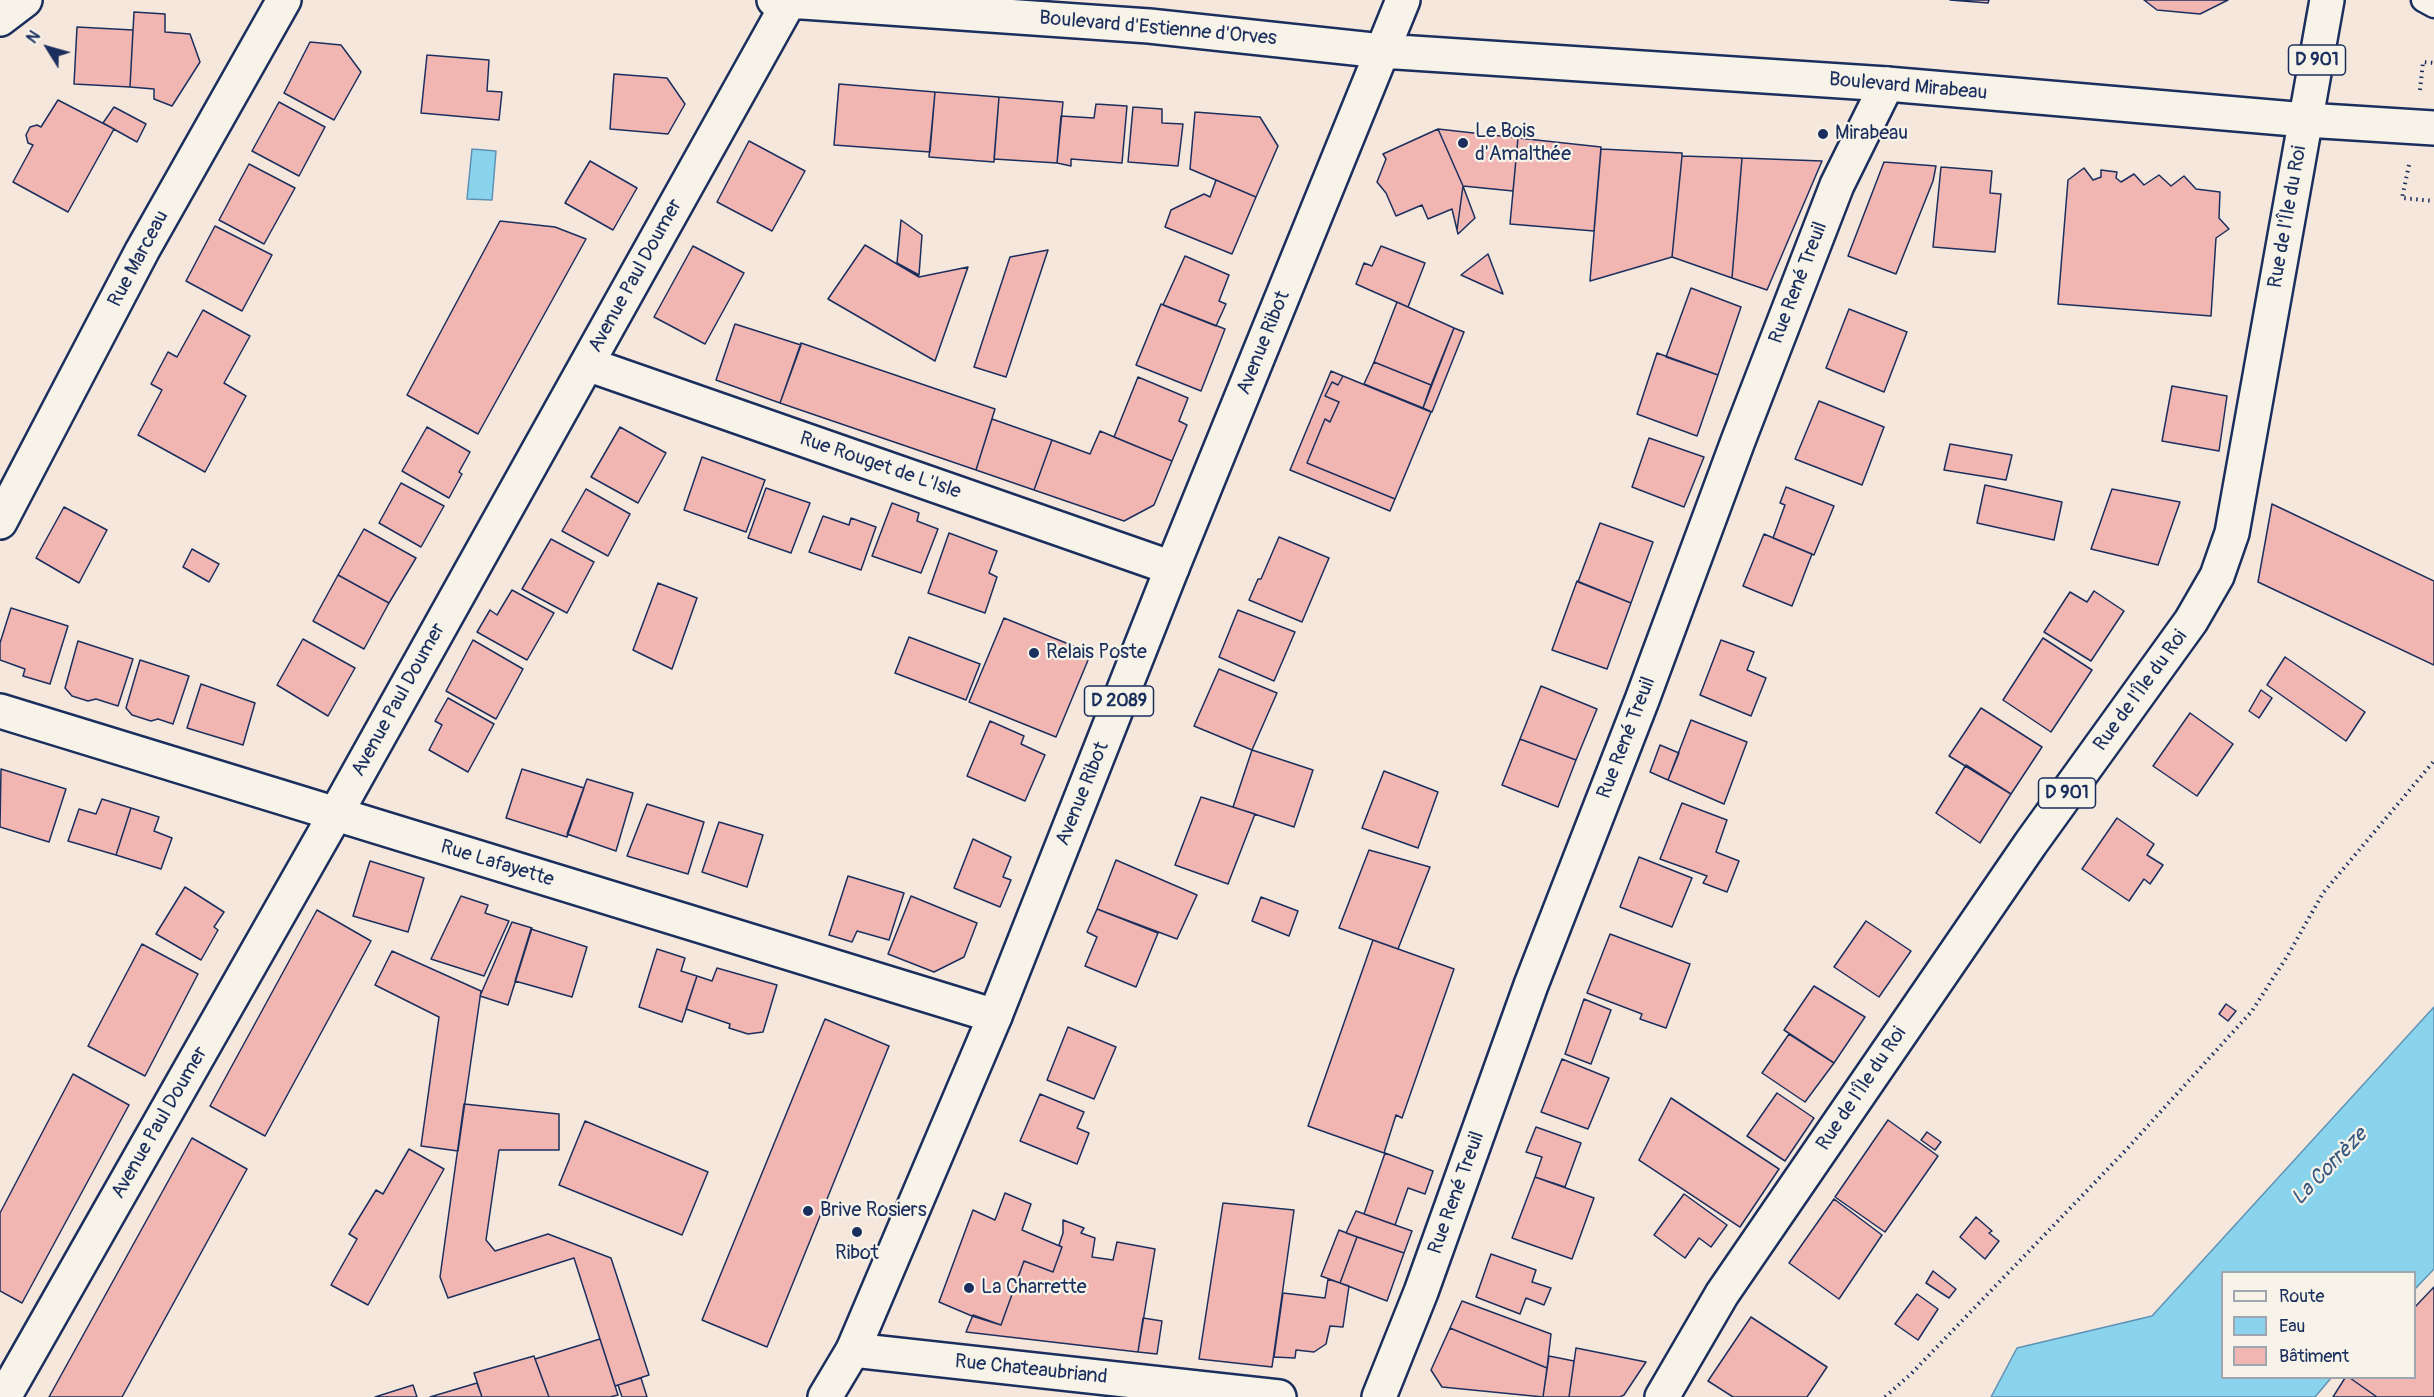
<!DOCTYPE html>
<meta charset="utf-8">
<style>
body{margin:0}
#map{position:relative;width:2434px;height:1397px;overflow:hidden;background:#f6e7dd;font-family:Pangolin,sans-serif}
canvas{display:block}
.legend{position:absolute;left:2221px;top:1271px;width:195px;height:108px;box-sizing:border-box;background:#f7f3e8;border:2px solid #9fa5b1;margin:0;padding:8px 10px;list-style:none;font-size:18px;color:#1b2f5e}
.legend li{display:flex;align-items:center;gap:12px;height:30px}
.legend b{width:30px;border:2px solid #9fa5b1}
.north{position:absolute;left:18px;top:18px;width:60px;height:60px;-webkit-text-stroke:4px #f7f3e8;paint-order:stroke;rotate:307deg;font-size:16px;font-weight:700;line-height:24px;text-align:center;color:#1b2f5e}
.north::after{content:'';display:block;margin:auto;width:21px;height:27px;background:#1b2f5e;clip-path:polygon(50% 0,100% 100%,50% 72%,0 100%)}
</style>
<div id="map">
<canvas width="2434" height="1397"></canvas>
<ul class="legend">
<li><b style="height:8px;background:#f7f3e8"></b>Route</li>
<li><b style="height:16px;background:#8ad3ec"></b>Eau</li>
<li><b style="height:16px;background:#f2b6b2"></b>Bâtiment</li>
</ul>
<div class="north">N</div>
</div>
<script>
const ctx = document.querySelector('canvas').getContext('2d');
ctx.lineJoin = 'round';
function paint(path, color) { ctx.fillStyle = color; ctx.fill(path, 'evenodd'); }
const poly = rows => new Path2D(rows.map(r => 'M' + r).join(''));
function strokePath(path, color, width, dash) { ctx.strokeStyle = color; ctx.lineWidth = width; ctx.lineCap = dash ? 'butt' : 'round'; ctx.setLineDash(dash || []); ctx.stroke(path); }
function label(font, color, halo, rows, align = 'center') {
  ctx.font = font + ' Pangolin,sans-serif'; ctx.lineWidth = 4.5; ctx.setLineDash([]); ctx.textBaseline = 'middle'; ctx.strokeStyle = halo; ctx.fillStyle = color; for (const [text, x, y, turn = 0] of rows) {
    ctx.save(); ctx.translate(x, y); ctx.rotate((+turn || 0) * Math.PI / 180); ctx.textAlign = isNaN(turn) ? turn : align; if (halo) ctx.strokeText(text, 0, 0); ctx.fillText(text, 0, 0); ctx.restore();
  }
}
const water = poly([
 [472,149,496,151,492,200,467,199,472,149],
 [2434,1007,2434,1269,2415,1289,2414,1272,2222,1272,2222,1378,2331,1378,2315,1397,1991,1397,2017,1348,2152,1316,2434,1007]
]);
const building = poly([
 [1950,0,1989,0,1988,3,1950,0],
 [2144,0,2228,0,2200,14,2157,10,2144,0],
 [134,12,165,14,165,32,190,34,200,62,172,106,154,99,154,89,130,87,134,12],
 [77,27,133,30,130,87,74,84,77,27],
 [310,42,341,45,361,72,334,120,284,93,310,42],
 [427,55,489,60,487,91,502,92,499,120,421,113,427,55],
 [614,74,667,78,685,104,668,134,610,129,614,74],
 [839,84,935,92,930,152,834,145,839,84],
 [935,92,999,97,994,162,929,157,935,92],
 [999,97,1063,102,1057,163,994,159,999,97],
 [58,100,114,129,68,212,13,182,33,145,28,143,26,135,30,127,37,125,41,127,58,100],
 [279,102,325,127,299,176,252,151,279,102],
 [1096,104,1127,106,1122,163,1071,159,1071,166,1057,163,1061,116,1094,118,1096,104],
 [114,107,146,124,137,142,103,123,114,107],
 [1133,107,1162,109,1162,123,1183,124,1178,166,1128,162,1133,107],
 [1195,112,1260,117,1278,146,1256,197,1190,169,1195,112],
 [1438,129,1463,186,1457,230,1452,209,1428,219,1422,205,1396,216,1386,193,1377,182,1386,159,1383,154,1438,129],
 [1438,129,1518,138,1513,191,1463,186,1438,129],
 [1518,138,1601,147,1594,231,1510,224,1518,138],
 [749,141,805,171,772,231,717,202,749,141],
 [1601,149,1682,153,1682,156,1672,257,1590,281,1601,149],
 [1682,156,1742,158,1732,278,1672,257,1682,156],
 [1742,158,1822,161,1767,290,1732,278,1742,158],
 [590,161,637,188,613,230,565,203,590,161],
 [1884,162,1936,166,1933,181,1896,274,1848,256,1884,162],
 [249,164,295,188,264,244,219,220,249,164],
 [1941,167,1992,171,1990,193,2001,194,1995,252,1933,247,1941,167],
 [2084,168,2093,180,2101,177,2101,170,2117,172,2116,178,2121,182,2134,174,2144,185,2159,175,2171,186,2184,176,2196,189,2220,192,2219,218,2229,229,2216,238,2211,316,2058,304,2068,180,2084,168],
 [1216,180,1256,197,1232,254,1165,227,1171,210,1204,194,1210,197,1216,180],
 [1463,186,1475,218,1458,234,1457,230,1463,186],
 [901,220,922,235,919,275,897,263,901,220],
 [500,221,555,227,586,239,478,434,407,395,500,221],
 [215,226,272,255,242,311,186,281,215,226],
 [865,245,919,277,968,267,935,361,828,299,865,245],
 [693,246,744,273,705,344,654,317,693,246],
 [1381,246,1425,263,1408,307,1356,284,1364,263,1372,266,1381,246],
 [1048,250,1006,377,974,367,1010,257,1048,250],
 [1488,254,1503,294,1461,275,1488,254],
 [1185,256,1229,275,1219,301,1226,304,1216,326,1163,305,1185,256],
 [1691,288,1741,307,1718,375,1666,357,1691,288],
 [1397,302,1454,328,1431,385,1374,362,1397,302],
 [1161,304,1225,329,1201,391,1136,365,1161,304],
 [1849,309,1907,332,1884,392,1826,368,1849,309],
 [203,310,250,336,224,383,246,396,205,472,138,435,162,390,151,384,168,352,177,357,203,310],
 [735,324,801,345,780,403,716,380,735,324],
 [1454,328,1464,332,1432,412,1423,408,1454,328],
 [801,343,995,409,976,470,780,403,801,343],
 [1657,353,1718,375,1697,436,1637,414,1657,353],
 [1374,362,1431,385,1423,408,1364,384,1374,362],
 [1331,371,1343,376,1338,385,1332,382,1325,396,1339,402,1330,422,1325,419,1307,463,1395,499,1390,511,1290,470,1331,371],
 [1343,376,1431,412,1395,499,1307,463,1325,419,1330,422,1339,402,1325,396,1332,382,1338,385,1343,376],
 [1138,377,1188,398,1179,421,1187,425,1172,461,1114,437,1138,377],
 [2172,386,2227,396,2219,451,2162,441,2172,386],
 [1819,401,1884,427,1862,485,1795,459,1819,401],
 [992,419,1052,440,1034,490,976,470,992,419],
 [427,427,470,452,459,472,462,474,449,498,402,471,427,427],
 [620,427,666,453,638,503,591,477,620,427],
 [1100,431,1172,461,1154,505,1124,521,1034,490,1052,440,1090,454,1100,431],
 [1649,438,1704,457,1684,507,1632,487,1649,438],
 [1950,444,2012,455,2006,480,1944,470,1950,444],
 [702,457,765,480,746,532,684,510,702,457],
 [401,483,444,506,421,547,379,523,401,483],
 [1985,485,2062,502,2054,540,1977,523,1985,485],
 [1786,487,1834,506,1814,555,1773,538,1785,505,1780,503,1786,487],
 [766,488,810,503,791,553,748,538,766,488],
 [586,489,630,514,608,556,562,531,586,489],
 [2112,489,2180,502,2158,565,2091,549,2112,489],
 [892,503,919,513,917,521,938,529,921,573,872,556,892,503],
 [2272,504,2434,581,2434,665,2258,582,2272,504],
 [64,507,107,530,79,583,36,558,64,507],
 [823,516,849,525,851,518,876,527,861,570,809,552,823,516],
 [1600,523,1653,542,1631,603,1578,582,1600,523],
 [364,529,416,558,389,603,338,575,364,529],
 [949,533,997,551,989,573,997,577,985,613,928,593,949,533],
 [1764,534,1812,554,1792,606,1743,586,1764,534],
 [1279,537,1329,558,1302,622,1249,600,1258,579,1261,579,1279,537],
 [551,539,594,562,567,613,522,589,551,539],
 [192,549,219,564,209,582,183,567,192,549],
 [338,575,389,603,364,649,313,621,338,575],
 [1577,581,1631,603,1607,669,1552,650,1577,581],
 [658,583,697,598,672,669,633,650,658,583],
 [512,590,554,613,527,660,477,632,490,610,497,615,512,590],
 [2094,591,2124,611,2091,661,2044,632,2070,592,2087,602,2094,591],
 [11,608,68,626,50,684,23,676,25,669,0,660,0,643,11,608],
 [1238,610,1295,632,1274,681,1219,657,1238,610],
 [1004,618,1091,653,1056,737,969,702,1004,618],
 [909,637,980,664,966,700,895,673,909,637],
 [2043,638,2092,670,2051,732,2003,700,2043,638],
 [303,639,355,668,328,716,277,685,303,639],
 [473,640,523,669,496,719,446,691,473,640],
 [1721,640,1754,652,1747,670,1766,678,1751,716,1700,695,1721,640],
 [78,641,133,659,118,706,96,699,88,701,72,696,65,688,78,641],
 [2285,657,2365,712,2346,741,2267,685,2285,657],
 [140,660,189,676,173,724,158,719,151,721,132,715,126,708,140,660],
 [1219,669,1277,693,1252,750,1194,726,1219,669],
 [201,684,255,703,243,745,187,728,201,684],
 [1541,686,1597,709,1576,760,1520,739,1541,686],
 [2261,690,2272,698,2259,718,2249,711,2261,690],
 [448,698,494,724,468,772,429,750,442,725,435,721,448,698],
 [1981,708,2042,747,2011,794,1949,756,1981,708],
 [2190,713,2233,744,2197,796,2153,766,2190,713],
 [1691,720,1747,742,1724,804,1668,780,1691,720],
 [990,721,1024,736,1021,744,1045,755,1025,801,967,776,990,721],
 [1520,739,1576,760,1558,807,1502,785,1520,739],
 [1660,745,1679,753,1668,780,1650,772,1660,745],
 [1252,750,1313,770,1294,827,1233,807,1252,750],
 [1966,765,2011,794,1980,843,1936,813,1966,765],
 [1,769,66,789,49,842,0,827,1,769],
 [522,769,584,788,567,837,506,818,522,769],
 [1384,771,1438,792,1418,848,1362,828,1384,771],
 [587,779,633,793,616,851,567,834,587,779],
 [1201,797,1255,814,1228,884,1175,865,1201,797],
 [102,799,131,808,116,855,68,841,79,809,96,814,102,799],
 [1682,803,1727,820,1716,852,1739,861,1727,892,1703,883,1707,876,1660,859,1682,803],
 [647,804,704,822,688,874,627,856,647,804],
 [131,808,159,817,154,831,172,838,161,869,116,855,131,808],
 [2117,818,2154,844,2147,855,2163,865,2150,884,2144,879,2129,901,2082,869,2117,818],
 [719,822,763,835,747,887,702,872,719,822],
 [973,839,1011,857,1003,877,1011,880,1000,907,954,888,973,839],
 [1369,850,1430,867,1398,949,1339,928,1369,850],
 [1639,857,1692,878,1672,927,1620,907,1639,857],
 [1116,860,1197,895,1177,939,1097,909,1116,860],
 [370,861,424,878,408,932,353,916,370,861],
 [848,876,904,893,889,940,857,931,852,942,829,935,848,876],
 [185,887,224,912,214,927,218,930,201,960,156,934,185,887],
 [461,896,488,905,485,913,509,921,484,976,431,959,461,896],
 [911,896,977,923,964,957,934,972,888,954,911,896],
 [1261,897,1298,911,1289,936,1252,921,1261,897],
 [1097,909,1158,933,1136,987,1085,966,1097,937,1087,932,1097,909],
 [317,910,371,941,265,1136,210,1106,317,910],
 [1866,921,1911,951,1879,997,1834,967,1866,921],
 [512,922,532,928,508,1005,480,996,512,922],
 [531,929,587,947,572,997,515,981,531,929],
 [1610,934,1690,964,1666,1028,1640,1019,1642,1014,1587,993,1610,934],
 [1373,940,1454,969,1402,1118,1396,1115,1384,1153,1308,1126,1373,940],
 [142,944,198,974,145,1076,88,1046,142,944],
 [657,949,685,958,681,971,697,976,682,1022,639,1007,657,949],
 [392,951,481,991,458,1151,421,1146,439,1017,375,985,392,951],
 [717,968,777,985,763,1032,748,1034,729,1028,730,1024,686,1009,697,976,712,981,717,968],
 [1814,986,1865,1017,1834,1063,1784,1030,1814,986],
 [1584,999,1611,1010,1591,1064,1565,1054,1584,999],
 [2226,1004,2236,1011,2228,1021,2219,1014,2226,1004],
 [825,1019,889,1046,767,1347,702,1320,825,1019],
 [1068,1027,1116,1047,1094,1099,1047,1080,1068,1027],
 [1789,1034,1834,1063,1805,1102,1762,1073,1789,1034],
 [1562,1059,1609,1078,1588,1129,1541,1112,1562,1059],
 [73,1074,129,1105,22,1303,0,1291,0,1213,73,1074],
 [1777,1093,1814,1118,1785,1161,1747,1136,1777,1093],
 [1040,1094,1084,1112,1077,1128,1089,1133,1077,1164,1020,1141,1040,1094],
 [1671,1098,1779,1169,1740,1227,1639,1160,1671,1098],
 [464,1104,559,1114,559,1150,499,1150,486,1240,495,1251,548,1234,611,1258,649,1375,615,1386,574,1258,448,1298,440,1277,464,1104],
 [1888,1120,1938,1156,1885,1232,1835,1197,1888,1120],
 [585,1121,708,1172,682,1235,559,1185,585,1121],
 [1536,1127,1581,1143,1565,1187,1535,1177,1542,1157,1526,1152,1536,1127],
 [1927,1132,1941,1142,1935,1150,1921,1140,1927,1132],
 [192,1138,247,1169,122,1397,49,1397,192,1138],
 [409,1149,444,1169,368,1305,331,1285,357,1239,349,1234,376,1190,383,1194,409,1149],
 [1385,1153,1433,1171,1425,1194,1408,1188,1395,1225,1364,1214,1385,1153],
 [1535,1177,1594,1198,1572,1259,1512,1238,1535,1177],
 [1005,1193,1031,1204,1022,1230,1062,1247,1053,1272,1024,1261,1001,1325,972,1316,939,1302,973,1210,995,1220,1005,1193],
 [1684,1194,1727,1225,1711,1247,1699,1238,1685,1258,1654,1235,1684,1194],
 [1834,1199,1882,1235,1839,1299,1789,1263,1834,1199],
 [1223,1203,1294,1210,1272,1367,1199,1359,1223,1203],
 [1356,1211,1412,1231,1404,1253,1346,1233,1356,1211],
 [1976,1217,1992,1231,1989,1233,1999,1241,1985,1259,1960,1237,1976,1217],
 [1063,1220,1084,1228,1081,1233,1095,1238,1092,1257,1113,1260,1117,1242,1155,1249,1138,1352,966,1332,973,1315,1001,1325,1024,1261,1053,1272,1062,1247,1059,1245,1063,1233,1063,1220],
 [1339,1230,1357,1237,1340,1283,1321,1276,1339,1230],
 [1357,1237,1404,1253,1387,1301,1340,1283,1357,1237],
 [1491,1254,1536,1270,1532,1282,1551,1288,1544,1305,1526,1298,1520,1314,1476,1297,1491,1254],
 [1933,1271,1956,1289,1949,1298,1926,1283,1933,1271],
 [1328,1279,1349,1286,1343,1327,1330,1326,1326,1344,1314,1352,1296,1350,1295,1358,1274,1357,1283,1293,1325,1298,1328,1279],
 [2434,1287,2434,1397,2377,1397,2350,1378,2414,1378,2414,1308,2434,1287],
 [1917,1294,1938,1309,1918,1340,1895,1324,1917,1294],
 [1462,1301,1551,1334,1547,1368,1450,1328,1462,1301],
 [1751,1317,1827,1367,1807,1397,1733,1397,1708,1381,1751,1317],
 [1143,1318,1162,1321,1157,1354,1138,1352,1143,1318],
 [1450,1328,1547,1368,1543,1397,1442,1387,1431,1370,1450,1328],
 [600,1339,618,1395,610,1397,549,1397,535,1359,600,1339],
 [1576,1348,1646,1362,1624,1395,1620,1397,1569,1397,1576,1348],
 [534,1356,549,1397,482,1397,474,1373,534,1356],
 [1549,1356,1574,1361,1569,1397,1543,1397,1549,1356],
 [641,1378,647,1397,622,1397,618,1385,641,1378],
 [2345,1378,2350,1378,2377,1397,2333,1397,2345,1378],
 [477,1383,482,1397,430,1397,477,1383],
 [413,1385,417,1397,375,1397,413,1385]
]);
const path = poly([
 [2420,90,2423,62,2434,63],
 [2409,165,2402,198,2434,201],
 [1885,1397,1911,1374,2125,1151,2252,1011,2288,955,2323,893,2434,761]
]);
const lane = poly([
 [2423,0,2434,6]
]);
const street = poly([
 [774,0,1149,26,1382,51],
 [0,19,25,0],
 [587,364,1172,568],
 [0,522,142,251,284,0],
 [0,711,995,1016],
 [853,1350,1279,1397],
 [4,1397,335,815,790,0],
 [1379,1397,1421,1292,1531,985,1642,700,1738,441,1837,185,1887,84]
]);
const primary = poly([
 [1382,51,1887,84,2306,120,2434,128],
 [825,1397,853,1350,995,1016,1172,568,1403,0],
 [1662,1397,1722,1294,2031,843,2191,621,2217,576,2232,533,2327,0]
]);
const markers = [
 [1823,134,6,"#1b2f5e"],
 [1463,143,6,"#1b2f5e"],
 [1034,653,6,"#1b2f5e"],
 [808,1211,6,"#1b2f5e"],
 [857,1232,6,"#1b2f5e"],
 [969,1288,6,"#1b2f5e"]
];
const shields = [
 [2317,60,57],
 [1119,701,69],
 [2067,793,57]
];
const shieldNames = [
 ["D 901",2317,60],
 ["D 2089",1119,701],
 ["D 901",2067,793]
];
const streetNames = [
 ["Boulevard d'Estienne d'Orves",1158,29,5],
 ["Boulevard Mirabeau",1908,87,5],
 ["Rue de l'Île du Roi",2288,217,-80],
 ["Rue Marceau",139,259,-62],
 ["Avenue Paul Doumer",636,276,-61],
 ["Rue René Treuil",1799,283,-69],
 ["Avenue Ribot",1264,343,-68],
 ["Rue Rouget de L'Isle",880,466,19],
 ["Rue de l'Île du Roi",2141,691,-54],
 ["Avenue Paul Doumer",399,700,-61],
 ["Rue René Treuil",1627,738,-69],
 ["Avenue Ribot",1083,794,-68],
 ["Rue Lafayette",497,864,17],
 ["Rue de l'Île du Roi",1862,1089,-56],
 ["Avenue Paul Doumer",160,1123,-60],
 ["Rue René Treuil",1457,1193,-70],
 ["Rue Chateaubriand",1031,1370,6]
];
const poiNames = [
 ["Le Bois",1475,132],
 ["d'Amalthée",1475,155],
 ["Mirabeau",1835,134],
 ["Relais Poste",1046,653],
 ["Brive Rosiers",820,1211],
 ["Ribot",857,1254,"center"],
 ["La Charrette",981,1288]
];
const waterNames = [
 ["La Corrèze",2330,1167,-46]
];
paint(water, '#8ad3ec');
strokePath(water, '#5e91b3', 1.5);
paint(building, '#f2b6b2');
strokePath(building, '#1b2f5e', 1.5);
strokePath(lane, '#1b2f5e', 27);
strokePath(street, '#1b2f5e', 38);
strokePath(primary, '#1b2f5e', 38);
strokePath(path, '#1b2f5e', 4, [1.5, 4.5]);
strokePath(lane, '#f7f3e8', 22);
strokePath(street, '#f7f3e8', 33);
strokePath(primary, '#f7f3e8', 33);
for (const [x, y, r, color] of markers) { const dot = new Path2D(); dot.arc(x, y, r, 0, 2 * Math.PI); ctx.fillStyle = color; ctx.fill(dot); strokePath(dot, '#f7f3e8', 2); }
for (const [x, y, w] of shields) { const box = new Path2D(); box.roundRect(x - w / 2, y - 15, w, 30, 4.5); ctx.fillStyle = '#f7f3e8'; ctx.fill(box); strokePath(box, '#1b2f5e', 1.5); }
label('bold 18px', '#1b2f5e', null, shieldNames);
label('20px', '#1b2f5e', '#f7f3e8', streetNames);
label('20px', '#1b2f5e', '#f7f3e8', poiNames, 'left');
label('italic 21px', '#375882', '#f7f3e8', waterNames);
</script>
